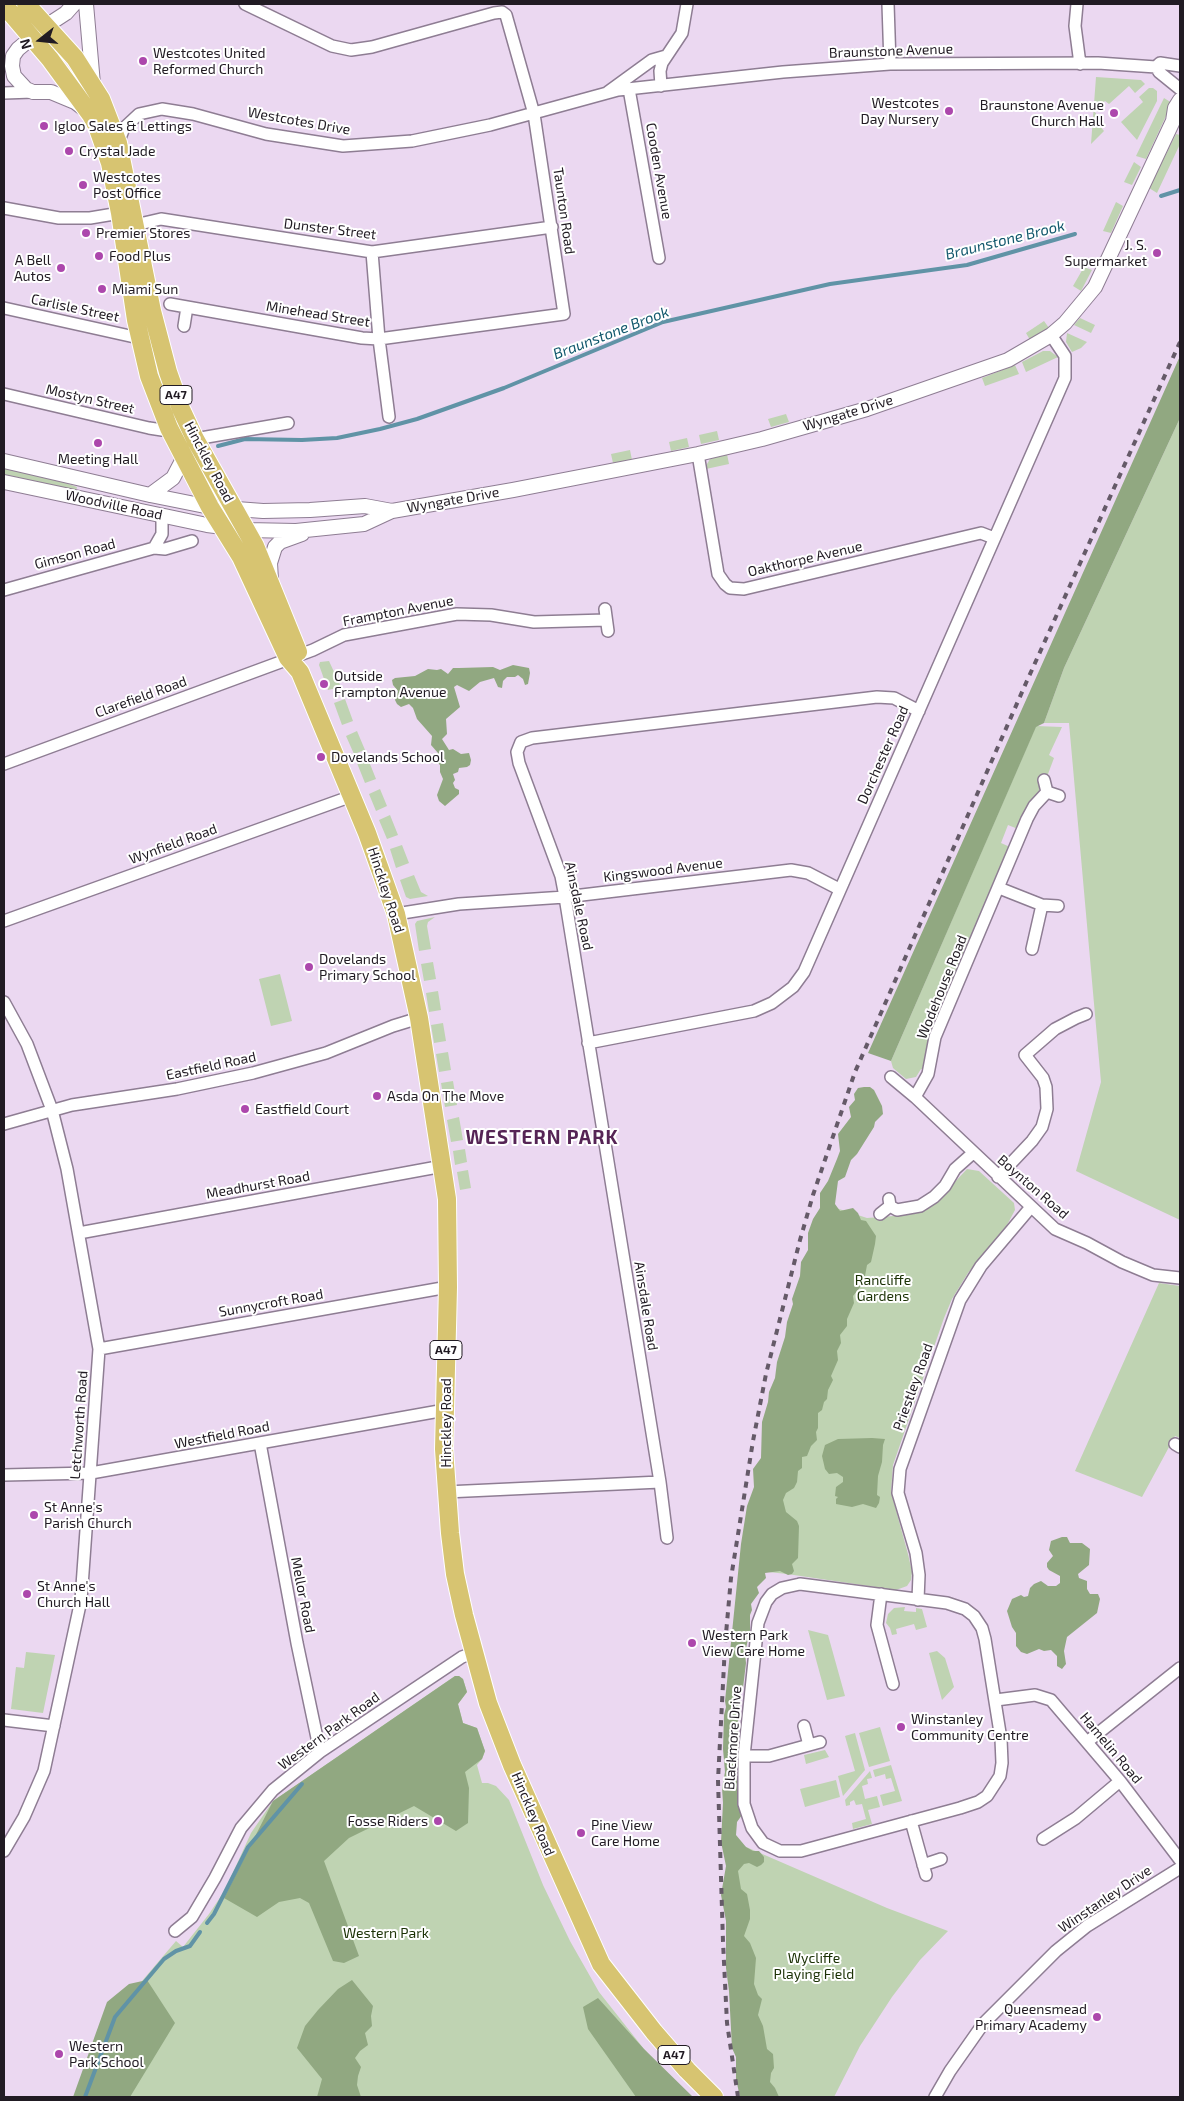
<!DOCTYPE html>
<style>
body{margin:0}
#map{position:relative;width:1184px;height:2101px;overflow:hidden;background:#ebd8f1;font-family:"Exo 2",sans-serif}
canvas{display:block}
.frame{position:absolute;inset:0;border:5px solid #211b23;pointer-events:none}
.north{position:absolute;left:15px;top:15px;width:50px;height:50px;-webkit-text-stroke:4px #fff;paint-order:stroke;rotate:254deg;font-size:14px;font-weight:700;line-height:20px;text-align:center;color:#211b23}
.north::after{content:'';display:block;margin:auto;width:18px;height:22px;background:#211b23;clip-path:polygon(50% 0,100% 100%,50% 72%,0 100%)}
</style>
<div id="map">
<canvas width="1184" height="2101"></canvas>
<div class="frame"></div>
<div class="north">N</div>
</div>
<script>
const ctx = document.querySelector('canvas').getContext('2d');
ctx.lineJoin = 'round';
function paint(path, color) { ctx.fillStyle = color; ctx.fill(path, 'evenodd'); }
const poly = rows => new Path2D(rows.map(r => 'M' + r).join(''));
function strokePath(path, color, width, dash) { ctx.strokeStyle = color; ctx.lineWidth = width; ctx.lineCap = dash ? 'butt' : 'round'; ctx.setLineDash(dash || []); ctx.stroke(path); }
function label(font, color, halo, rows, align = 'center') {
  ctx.font = font + ' "Exo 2",sans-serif'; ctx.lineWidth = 4; ctx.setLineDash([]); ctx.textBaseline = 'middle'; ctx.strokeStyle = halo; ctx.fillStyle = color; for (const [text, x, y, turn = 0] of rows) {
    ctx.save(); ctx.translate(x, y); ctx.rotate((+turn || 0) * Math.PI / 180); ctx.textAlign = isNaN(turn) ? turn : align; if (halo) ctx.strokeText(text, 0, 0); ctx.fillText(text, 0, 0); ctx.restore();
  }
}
const green = poly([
 [1096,77,1141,80,1145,84,1135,93,1129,86,1109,104,1105,101,1094,111,1098,116,1094,119,1104,131,1091,144],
 [1149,88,1153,88,1157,91,1157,101,1137,140,1121,122,1143,102,1139,97],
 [1164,98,1172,103,1146,159,1136,156],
 [1176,134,1180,135,1180,144,1157,193,1149,188],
 [1134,162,1141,167,1132,185,1124,182],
 [1116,202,1123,206,1111,233,1103,231],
 [1084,267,1092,270,1081,291,1073,286],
 [1080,318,1095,325,1091,333,1074,325],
 [1044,321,1049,328,1030,340,1026,333],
 [1067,333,1087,342,1081,348,1072,352,1066,342],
 [1043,351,1050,351,1058,357,1026,372,1022,362],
 [1015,365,1019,374,985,386,982,378],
 [786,414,789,422,771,427,768,419],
 [1180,418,1180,1220,1076,1171,1101,1082,1069,723,1044,723,1064,668],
 [717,431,719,440,701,444,699,435],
 [687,438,689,447,671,451,669,442],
 [630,450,632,460,613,463,611,454],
 [727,454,729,464,706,469,707,464,710,459],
 [4,464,28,470,77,487,76,491,4,475],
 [329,661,341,687,328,690,319,665,320,662],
 [345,699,353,721,342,725,334,703],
 [1036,726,1062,727,1049,755,1054,758,1048,774,1042,774,1039,776,1039,791,1029,804,1018,829,1008,825,1001,843,1010,847,930,1031,925,1069,921,1069,916,1077,906,1079,893,1068,891,1061],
 [357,731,365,750,354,754,346,736],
 [368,759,376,779,365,783,357,763],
 [380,789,387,806,376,811,369,794],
 [390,815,398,835,387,839,379,820],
 [402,845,409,863,396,868,390,849],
 [414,875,421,892,428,896,410,899,406,897,400,880],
 [435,917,428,922,427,926,431,949,419,951,415,924,417,921],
 [433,962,436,979,424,981,421,964],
 [280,974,292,1021,271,1026,259,979],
 [438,991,441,1010,429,1012,426,993],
 [443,1023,446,1041,434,1043,431,1025],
 [448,1052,451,1070,439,1072,436,1054],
 [453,1081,457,1105,445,1107,441,1083],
 [459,1117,463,1140,451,1142,447,1120],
 [465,1149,467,1162,455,1165,453,1151],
 [967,1169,979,1171,1014,1203,1015,1210,1007,1225,968,1273,952,1299,944,1318,893,1465,891,1492,908,1554,912,1572,911,1580,907,1586,896,1590,787,1574,759,1571,776,1411,836,1208,867,1218,907,1215,918,1211,953,1184],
 [468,1170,471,1188,460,1190,457,1172],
 [1159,1283,1180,1286,1180,1438,1175,1436,1142,1497,1075,1471],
 [905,1607,904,1611,916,1612,916,1608,922,1609,927,1627,916,1630,914,1624,896,1629,897,1634,892,1635,890,1628,886,1623,888,1614,894,1608],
 [808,1630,828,1635,845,1696,827,1700],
 [937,1651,945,1658,954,1687,942,1700,929,1653],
 [26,1652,55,1655,43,1713,11,1709,16,1667,24,1668],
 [455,1676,459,1676,463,1679,467,1692,458,1704,463,1723,477,1728,485,1751,482,1759,477,1765,482,1783,488,1783,496,1786,509,1800,543,1885,570,1941,599,1992,644,2049,687,2097,83,2097,119,2008,176,1941,183,1947,209,1914,225,1890,251,1833,273,1801],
 [880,1727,890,1761,869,1767,859,1733],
 [855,1733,865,1770,843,1796,838,1776,855,1771,845,1736],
 [825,1750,829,1757,806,1764,804,1755],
 [891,1765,902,1801,883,1806,880,1795,895,1791,891,1778,886,1779,885,1774,875,1777,873,1770],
 [870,1771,872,1778,867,1779,868,1784,862,1786,865,1799,877,1796,880,1807,868,1810,872,1824,853,1829,852,1823,866,1819,862,1804,856,1805,854,1800,850,1802,850,1805,846,1806,845,1800],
 [836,1780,840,1797,805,1807,800,1789],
 [730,1840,887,1908,948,1931,920,1960,892,1997,860,2046,834,2097,748,2097]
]);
const forest = poly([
 [1180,356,1180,418,1064,668,1044,723,1036,727,891,1061,868,1053],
 [513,665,529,668,530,673,528,684,525,685,523,679,518,675,515,677,507,677,503,681,502,688,498,687,494,678,480,682,469,691,457,685,454,687,460,707,446,719,447,734,442,739,449,750,453,749,461,754,469,753,471,760,470,765,467,767,459,768,458,772,453,774,455,780,453,783,455,788,459,790,459,794,445,806,439,801,437,795,443,779,440,772,440,765,435,760,438,753,431,745,432,736,417,719,413,708,409,704,401,707,397,704,395,700,398,691,393,685,392,680,395,678,415,676,428,669,437,670,441,669,448,674,453,668,459,668,493,667,500,670],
 [864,1087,870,1087,874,1090,882,1106,883,1114,875,1122,874,1127,857,1154,851,1160,845,1177,838,1181,835,1204,840,1211,853,1208,858,1213,861,1220,866,1221,876,1236,875,1244,871,1262,867,1265,865,1276,861,1280,861,1286,853,1296,854,1303,847,1319,847,1326,840,1335,841,1343,837,1351,838,1360,831,1376,833,1380,828,1390,827,1399,824,1402,822,1410,818,1413,818,1428,816,1432,817,1440,811,1446,807,1456,802,1457,802,1468,798,1471,797,1482,794,1488,786,1493,783,1500,786,1512,797,1521,799,1526,798,1558,792,1564,794,1571,792,1574,788,1575,780,1571,765,1573,766,1578,757,1587,759,1593,751,1604,752,1610,750,1615,750,1630,745,1653,746,1663,743,1688,738,1700,739,1716,737,1728,740,1736,734,1748,736,1759,734,1770,742,1778,742,1815,737,1822,736,1835,746,1847,753,1851,759,1851,764,1857,764,1862,761,1865,757,1867,749,1863,744,1864,738,1871,741,1889,747,1894,750,1910,750,1919,744,1936,750,1943,756,1958,754,1984,758,1995,762,1999,758,2015,763,2026,767,2049,773,2054,774,2068,771,2073,770,2082,775,2088,779,2097,740,2097,736,2079,736,2057,732,2048,729,1991,726,1968,726,1921,721,1895,726,1866,721,1842,723,1803,722,1788,725,1772,723,1749,724,1715,726,1707,725,1701,741,1544,747,1506,754,1487,753,1469,761,1458,762,1422,768,1402,769,1392,775,1378,777,1362,785,1337,787,1322,793,1304,792,1299,800,1276,801,1262,808,1250,808,1233,813,1219,820,1208,820,1193,828,1181,837,1159,840,1151,838,1134,851,1117,849,1107,855,1100,854,1094,858,1088],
 [872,1438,885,1439,883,1445,882,1462,878,1476,877,1495,880,1497,879,1503,876,1508,863,1504,852,1507,836,1504,836,1499,838,1497,835,1496,836,1487,843,1482,843,1477,837,1473,829,1474,825,1469,822,1456,825,1445,838,1439],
 [1062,1537,1067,1537,1070,1543,1082,1543,1090,1549,1089,1565,1078,1574,1079,1578,1087,1581,1087,1589,1090,1594,1098,1594,1100,1599,1097,1613,1067,1637,1064,1651,1066,1664,1062,1669,1057,1666,1057,1656,1051,1650,1044,1651,1039,1649,1027,1654,1021,1652,1016,1646,1016,1633,1012,1627,1007,1611,1012,1599,1021,1595,1024,1597,1028,1596,1030,1588,1034,1584,1041,1581,1048,1586,1056,1586,1060,1583,1060,1576,1049,1570,1047,1567,1047,1563,1053,1556,1049,1550,1051,1541],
 [455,1676,459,1676,463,1679,467,1692,458,1704,463,1723,477,1728,485,1751,482,1759,465,1772,469,1788,468,1823,456,1831,414,1806,349,1838,324,1861,359,1956,344,1963,333,1961,309,1903,300,1898,279,1902,257,1917,224,1898,273,1801],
 [147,1980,175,2023,130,2097,73,2097,107,2002,129,1984],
 [352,1980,373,2006,371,2016,372,2026,365,2033,368,2045,360,2051,355,2058,361,2067,358,2076,357,2085,361,2097,317,2097,322,2079,297,2048,305,2026,318,2010,338,1989],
 [598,1998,644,2049,693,2097,636,2097,588,2029,583,2007]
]);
const stream = poly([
 [1161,196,1180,190],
 [218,446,245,439,302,440,337,438,380,429,417,419,504,388,663,322,830,284,967,265,1075,234],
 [207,1923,214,1914,248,1847,302,1784],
 [85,2097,115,2017,164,1959,176,1951,190,1946,200,1932]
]);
const minor = poly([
 [888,4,890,64],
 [1077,4,1075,26,1080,64],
 [1156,67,1159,72,1180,89],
 [661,86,660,71,662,63,682,33,687,4],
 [629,89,659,258],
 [608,92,652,60,666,56],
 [4,93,33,92],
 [118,143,124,128,139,114,162,109,193,114,266,134,343,146,412,141,490,125,618,90,783,72,890,64,1098,63,1156,67,1160,63,1180,66],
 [4,208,59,218,90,218,120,213],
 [135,225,161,219,372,252,552,227],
 [372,252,379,339,389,417],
 [170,304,362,338,379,339,564,314,534,114,506,15,502,12,494,13,372,47,351,50,332,46,245,4],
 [4,308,139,338],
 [184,326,187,307],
 [4,394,149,428,162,430,169,428],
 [195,439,288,423],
 [698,454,718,574,725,584,730,588,744,589,981,533,994,538],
 [154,548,162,534,162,515],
 [4,590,154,548,165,549,192,541],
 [605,609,608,631],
 [4,764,313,650,344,635,457,614,491,615,534,622,606,620],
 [1047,792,1059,796],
 [999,888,1042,905,1032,949],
 [1042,905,1058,906],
 [396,914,459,904,565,897,791,870,808,873,839,889],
 [4,921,352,796],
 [4,1002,27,1044,52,1110,67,1169,99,1349,81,1600,44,1771,24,1817,4,1851],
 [588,1043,754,1011,772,1003,793,987,804,972,1065,378,1065,356,1051,335],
 [891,1077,915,1097,1055,1229,1087,1243,1122,1262,1153,1275,1180,1278],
 [915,1097,928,1074,935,1037,1027,819,1034,806,1047,792,1044,780],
 [4,1124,72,1105,177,1089,253,1073,326,1053,393,1026,419,1018],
 [998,1177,1032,1141,1042,1127,1047,1109,1046,1087,1043,1078,1025,1055,1055,1029,1076,1018,1086,1014],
 [889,1199,890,1206,897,1210,920,1206,934,1197,945,1186,955,1169,973,1153],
 [880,1214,890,1206],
 [79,1233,443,1166],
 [99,1349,448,1287],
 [260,1443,297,1643,320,1752],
 [1175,1444,1180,1447],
 [4,1475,91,1473,445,1410],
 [660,1482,667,1538],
 [446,1492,660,1482,565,897,561,876,519,763,517,752,521,742,532,738,877,697,894,698,919,711],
 [800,1584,947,1603,965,1609,974,1616,982,1628,985,1639,1001,1739,1002,1763,1000,1776,987,1796,978,1802,960,1808,801,1851,780,1851,763,1843,752,1828,744,1804,744,1756,758,1623,766,1602,772,1594,782,1588,800,1584],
 [881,1594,877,1625,893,1684],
 [918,1600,919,1575,916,1553,898,1493,900,1469,960,1300,981,1266,1031,1207],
 [996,1700,1035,1695,1051,1700,1120,1781,1180,1860],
 [4,1720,54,1726],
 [804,1726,809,1745],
 [1087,1742,1180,1668],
 [744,1756,769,1756,820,1742],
 [911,1821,926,1875],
 [1043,1839,1076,1818,1120,1781],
 [923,1865,941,1859],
 [175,1931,192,1917,215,1878,241,1828,273,1790,320,1752,462,1657,473,1653],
 [935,2097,950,2071,983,2024,1056,1951,1087,1926,1180,1868]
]);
const tertiary = poly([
 [74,4,66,13,46,26,18,49,13,56,12,66,14,76,26,89,33,92,51,92,75,102,83,108],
 [86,4,93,84],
 [4,461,150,495,210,507,263,511,310,510,365,506,392,511],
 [4,482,207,525,247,530,296,531,364,524,392,511,513,490,698,454,762,439,867,409,1008,360,1051,335,1065,323,1095,287,1173,121,1175,108,1180,100],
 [150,495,173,478,184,457],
 [271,580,270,563,275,547,280,542,302,534]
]);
const primary = poly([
 [26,4,75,58,101,99,118,143,152,311,168,372,181,409,195,439,255,546,298,652],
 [4,5,50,59,91,115,97,126,110,163,120,213,136,320,149,376,169,428,184,457,210,507,241,557,288,658,300,672,367,833,396,914,419,1018,447,1199,448,1287,444,1449,450,1533,455,1574,464,1615,488,1703,512,1765,601,1964,654,2032,687,2070,714,2097]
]);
const rail = poly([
 [738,2097,727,2023,723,1942,718,1780,725,1645,731,1578,753,1441,766,1374,800,1240,813,1195,855,1072,1026,683,1180,342]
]);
const markers = [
 [143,61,5,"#ac47ac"],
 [949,111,5,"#ac47ac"],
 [1114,113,5,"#ac47ac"],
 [44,126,5,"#ac47ac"],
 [69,151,5,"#ac47ac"],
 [83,185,5,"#ac47ac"],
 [86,233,5,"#ac47ac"],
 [1157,253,5,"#ac47ac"],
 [99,256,5,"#ac47ac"],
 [61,268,5,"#ac47ac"],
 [102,289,5,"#ac47ac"],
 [98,443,5,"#ac47ac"],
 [324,684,5,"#ac47ac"],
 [321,757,5,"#ac47ac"],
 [309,967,5,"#ac47ac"],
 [377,1096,5,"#ac47ac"],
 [245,1109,5,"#ac47ac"],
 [34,1515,5,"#ac47ac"],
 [27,1594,5,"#ac47ac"],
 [692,1643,5,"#ac47ac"],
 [901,1727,5,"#ac47ac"],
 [438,1821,5,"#ac47ac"],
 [581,1833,5,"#ac47ac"],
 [1097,2017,5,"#ac47ac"],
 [59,2054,5,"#ac47ac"]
];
const shields = [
 [176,395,32],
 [446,1350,32],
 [674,2055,32]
];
const shieldNames = [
 ["A47",176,395],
 ["A47",446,1350],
 ["A47",674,2055]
];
const streetNames = [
 ["Braunstone Avenue",891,51,-2],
 ["Westcotes Drive",299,121,10],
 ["Cooden Avenue",659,171,80],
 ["Taunton Road",564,211,82],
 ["Dunster Street",330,229,7],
 ["Carlisle Street",75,308,12],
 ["Minehead Street",318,314,9],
 ["Mostyn Street",90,399,13],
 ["Wyngate Drive",848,413,-17],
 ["Hinckley Road",209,462,62],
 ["Wyngate Drive",453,500,-10],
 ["Woodville Road",114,505,12],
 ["Gimson Road",75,554,-15],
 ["Oakthorpe Avenue",805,559,-13],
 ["Frampton Avenue",398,611,-11],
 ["Clarefield Road",141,697,-20],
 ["Dorchester Road",883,755,-66],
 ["Wynfield Road",173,844,-20],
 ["Kingswood Avenue",663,870,-7],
 ["Hinckley Road",386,890,72],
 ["Ainsdale Road",579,906,78],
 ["Wodehouse Road",942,987,-68],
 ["Eastfield Road",211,1066,-12],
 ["Meadhurst Road",258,1185,-10],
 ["Boynton Road",1033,1187,41],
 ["Sunnycroft Road",271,1303,-10],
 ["Ainsdale Road",646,1306,81],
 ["Priestley Road",913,1387,-70],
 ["Hinckley Road",446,1423,-90],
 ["Letchworth Road",79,1425,-86],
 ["Westfield Road",222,1435,-11],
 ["Mellor Road",303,1595,79],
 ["Western Park Road",329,1731,-36],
 ["Blackmore Drive",733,1738,-86],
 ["Hamelin Road",1111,1748,50],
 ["Hinckley Road",533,1814,67],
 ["Winstanley Drive",1105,1899,-34]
];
const poiNames = [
 ["Westcotes United",153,53],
 ["Reformed Church",153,69],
 ["Westcotes",939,103,"right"],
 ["Day Nursery",939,119,"right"],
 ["Braunstone Avenue",1104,105,"right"],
 ["Church Hall",1104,121,"right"],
 ["Igloo Sales & Lettings",54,126],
 ["Crystal Jade",79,151],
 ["Westcotes",93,177],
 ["Post Office",93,193],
 ["Premier Stores",96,233],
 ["J. S.",1147,245,"right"],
 ["Supermarket",1147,261,"right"],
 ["Food Plus",109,256],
 ["A Bell",51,260,"right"],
 ["Autos",51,276,"right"],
 ["Miami Sun",112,289],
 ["Meeting Hall",98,459,"center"],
 ["Outside",334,676],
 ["Frampton Avenue",334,692],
 ["Dovelands School",331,757],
 ["Dovelands",319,959],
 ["Primary School",319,975],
 ["Asda On The Move",387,1096],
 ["Eastfield Court",255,1109],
 ["St Anne's",44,1507],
 ["Parish Church",44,1523],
 ["St Anne's",37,1586],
 ["Church Hall",37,1602],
 ["Western Park",702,1635],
 ["View Care Home",702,1651],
 ["Winstanley",911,1719],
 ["Community Centre",911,1735],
 ["Fosse Riders",428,1821,"right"],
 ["Pine View",591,1825],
 ["Care Home",591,1841],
 ["Queensmead",1087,2009,"right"],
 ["Primary Academy",1087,2025,"right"],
 ["Western",69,2046],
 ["Park School",69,2062]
];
const parkNames = [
 ["Rancliffe",883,1280],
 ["Gardens",883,1296],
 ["Western Park",386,1933],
 ["Wycliffe",814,1958],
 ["Playing Field",814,1974]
];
const waterNames = [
 ["Braunstone Brook",1005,240,-14],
 ["Braunstone Brook",611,333,-21]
];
const districtNames = [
 ["WESTERN PARK",542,1138]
];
paint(green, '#bfd3b2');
paint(forest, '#91a881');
strokePath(stream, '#6093a6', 4);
strokePath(minor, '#8e7d93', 14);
strokePath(tertiary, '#8e7d93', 16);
strokePath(primary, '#fff', 20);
strokePath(minor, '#fff', 11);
strokePath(tertiary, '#fff', 14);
strokePath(primary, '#d7c471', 18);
strokePath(rail, '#655a68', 4, [6, 6]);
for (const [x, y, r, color] of markers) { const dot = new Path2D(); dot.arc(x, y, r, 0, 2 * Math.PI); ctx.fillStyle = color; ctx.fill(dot); strokePath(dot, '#fff', 2); }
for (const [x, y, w] of shields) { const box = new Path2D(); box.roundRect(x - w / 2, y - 9.5, w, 19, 4); ctx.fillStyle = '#fff'; ctx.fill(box); strokePath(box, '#211b23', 1); }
label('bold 12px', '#211b23', null, shieldNames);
label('14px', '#211b23', '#fff', streetNames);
label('14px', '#211b23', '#fff', poiNames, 'left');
label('14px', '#1b3105', '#fff', parkNames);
label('italic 15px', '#12586d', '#fff', waterNames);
ctx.letterSpacing = '1px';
label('bold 19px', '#552455', '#fff', districtNames);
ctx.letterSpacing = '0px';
</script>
